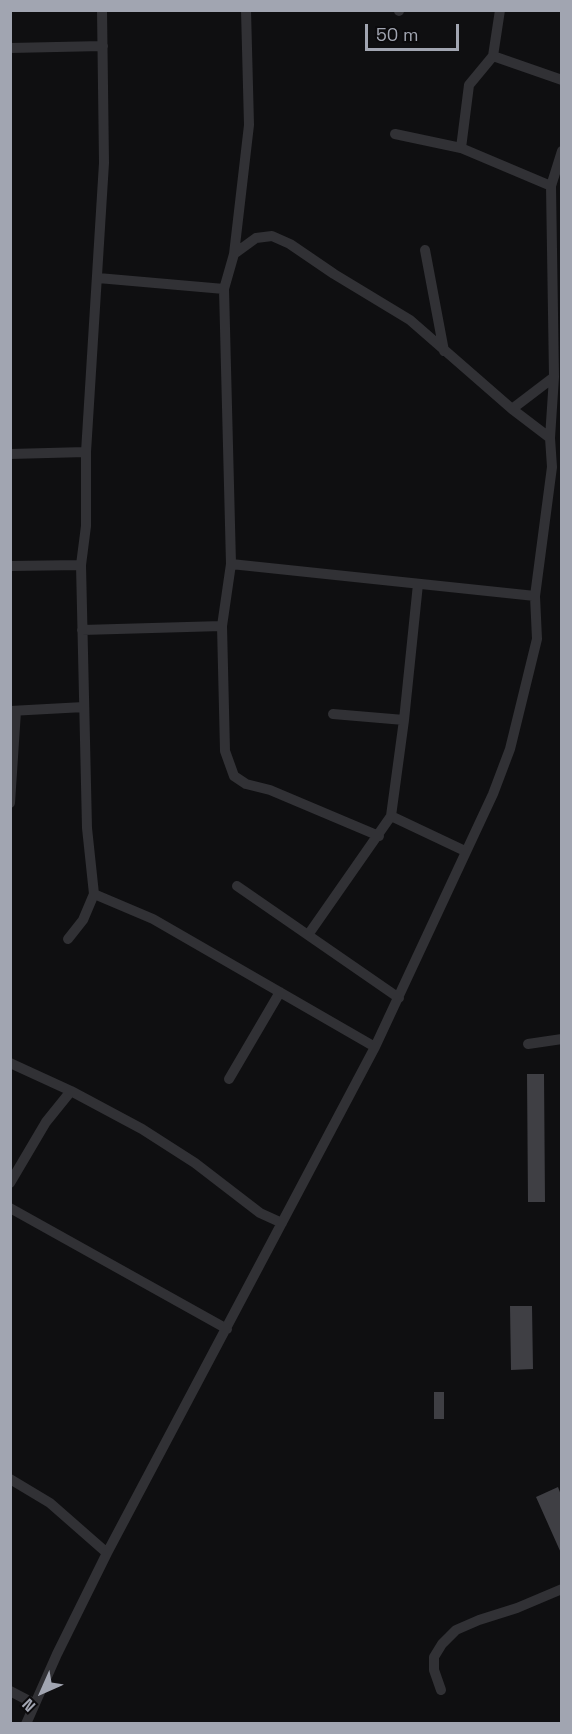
<!DOCTYPE html>
<style>
body{margin:0}
#map{position:relative;width:572px;height:1734px;overflow:hidden;background:#0f0f11;font-family:"Space Grotesk",sans-serif}
canvas{display:block}
.frame{position:absolute;inset:0;border:12px solid #a1a5b1;pointer-events:none}
.north{position:absolute;left:12px;top:1662px;width:60px;height:60px;-webkit-text-stroke:4px #0b0a0c;paint-order:stroke;rotate:225deg;font-size:16px;font-weight:700;line-height:24px;text-align:center;color:#a1a5b1}
.north::after{content:'';display:block;margin:auto;width:21px;height:27px;background:#a1a5b1;clip-path:polygon(50% 0,100% 100%,50% 72%,0 100%)}
.scale{position:absolute;left:365px;top:24px;width:94px;height:27px;box-sizing:border-box;border:3px solid #a1a5b1;border-top:0;padding-left:8px;font-size:18px;line-height:21px;white-space:nowrap;color:#a1a5b1;-webkit-text-stroke:4px #0b0a0c;paint-order:stroke}
</style>
<div id="map">
<canvas width="572" height="1734"></canvas>
<div class="frame"></div>
<div class="north">N</div>
<div class="scale">50 m</div>
</div>
<script>
const ctx = document.querySelector('canvas').getContext('2d');
ctx.lineJoin = 'round';
function paint(path, color) { ctx.fillStyle = color; ctx.fill(path, 'evenodd'); }
const poly = rows => new Path2D(rows.map(r => 'M' + r).join(''));
function strokePath(path, color, width, dash) { ctx.strokeStyle = color; ctx.lineWidth = width; ctx.lineCap = dash ? 'butt' : 'round'; ctx.setLineDash(dash || []); ctx.stroke(path); }
const building = poly([
 [527,1074,544,1074,545,1202,528,1202],
 [510,1306,532,1306,533,1369,511,1370],
 [434,1392,444,1392,444,1419,434,1419],
 [558,1487,561,1495,561,1553,536,1497]
]);
const street = poly([
 [246,10,249,125,234,254,224,289,231,564,222,626,225,751,234,776,246,784,270,790,379,836],
 [399,10,399,11],
 [10,48,103,46],
 [493,56,562,80],
 [395,134,461,148,551,186],
 [461,148,469,85,493,56,500,10],
 [425,250,444,351],
 [234,254,256,238,272,236,290,244,334,274,410,320,512,409,550,438],
 [98,278,224,289],
 [512,409,554,377],
 [10,454,86,452],
 [231,564,535,596],
 [10,566,81,565],
 [82,630,222,626],
 [10,711,84,707],
 [333,714,404,720],
 [10,803,16,711],
 [391,816,465,851],
 [237,886,399,998],
 [94,894,153,919,375,1047],
 [308,935,391,816,404,720,418,584],
 [68,939,83,920,94,894,87,828,81,565,86,526,86,452,104,163,102,10],
 [528,1044,562,1039],
 [10,1063,71,1091,142,1129,195,1163,260,1213,282,1223],
 [229,1079,280,992],
 [10,1183,46,1122,71,1091],
 [10,1208,227,1329],
 [10,1479,50,1503,107,1553],
 [441,1690,434,1670,434,1657,442,1644,456,1630,479,1620,517,1608,562,1589],
 [10,1691,35,1704],
 [26,1724,57,1654,107,1553,375,1047,493,794,510,749,537,639,535,596,552,467,550,438,554,377,551,186,562,151]
]);
paint(building, '#3f3f44');
strokePath(street, '#313135', 10);
</script>
